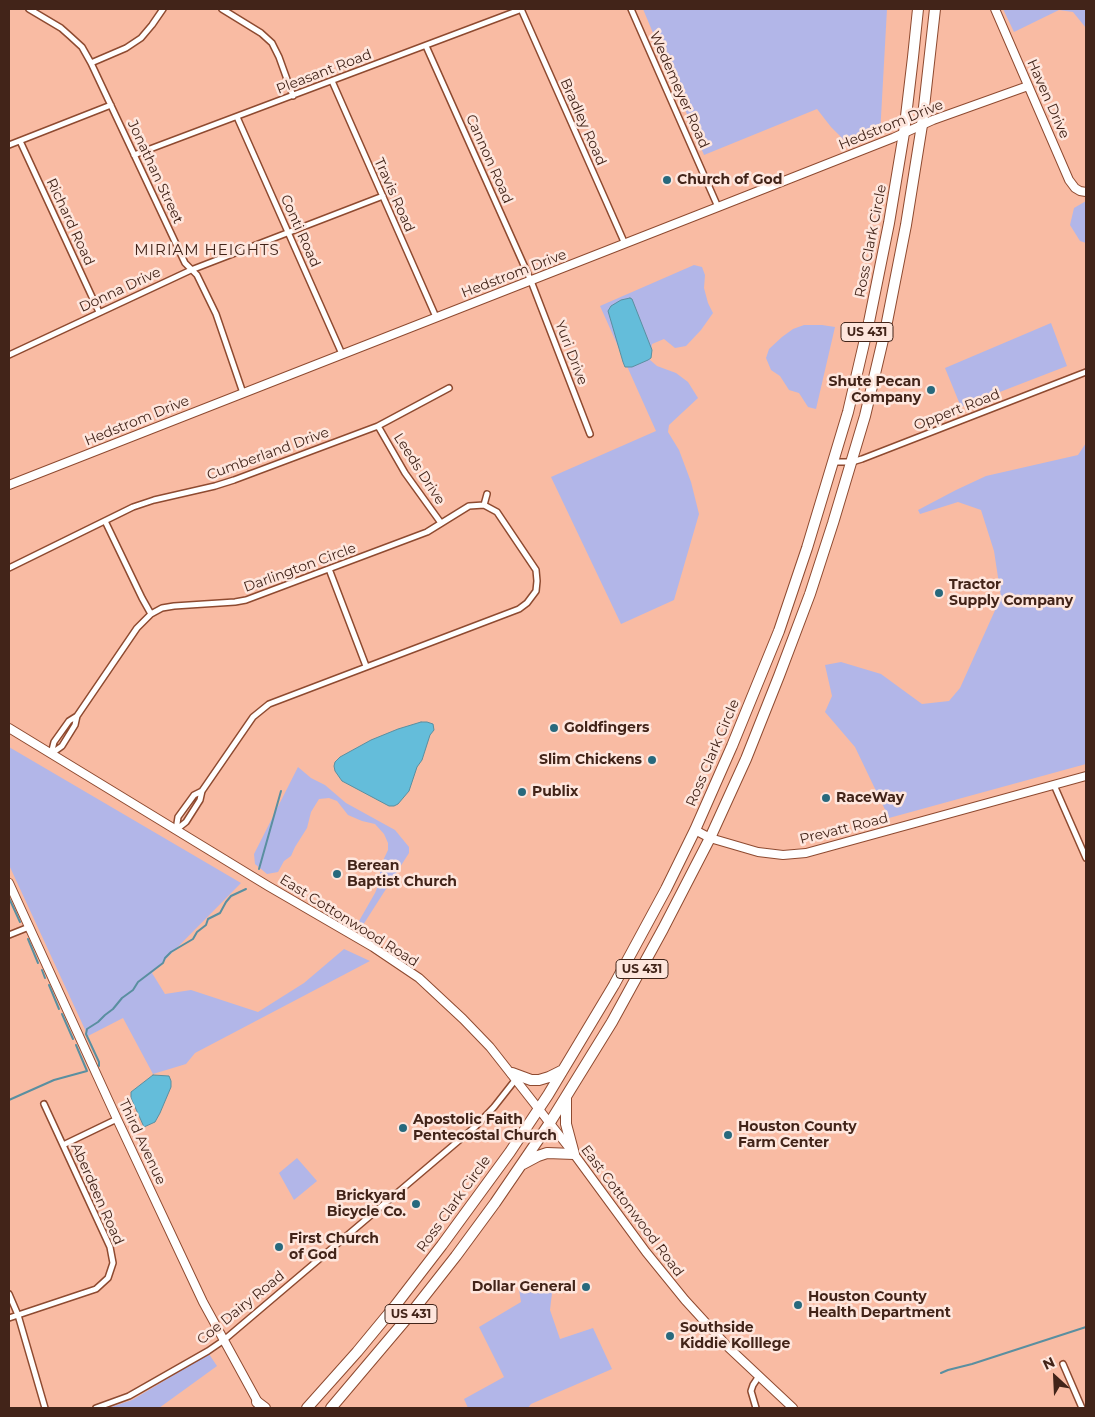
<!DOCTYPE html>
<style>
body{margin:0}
#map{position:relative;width:1095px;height:1417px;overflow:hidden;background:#f9bba3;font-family:Montserrat,sans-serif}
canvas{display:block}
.frame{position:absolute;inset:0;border:10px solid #422419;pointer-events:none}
.north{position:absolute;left:1030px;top:1352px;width:50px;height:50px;-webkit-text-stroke:4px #fee6dd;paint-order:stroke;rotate:335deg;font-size:14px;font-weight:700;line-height:20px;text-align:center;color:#422419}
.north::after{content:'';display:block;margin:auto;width:18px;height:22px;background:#422419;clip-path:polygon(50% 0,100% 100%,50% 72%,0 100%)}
</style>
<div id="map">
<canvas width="1095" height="1417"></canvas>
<div class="frame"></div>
<div class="north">N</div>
</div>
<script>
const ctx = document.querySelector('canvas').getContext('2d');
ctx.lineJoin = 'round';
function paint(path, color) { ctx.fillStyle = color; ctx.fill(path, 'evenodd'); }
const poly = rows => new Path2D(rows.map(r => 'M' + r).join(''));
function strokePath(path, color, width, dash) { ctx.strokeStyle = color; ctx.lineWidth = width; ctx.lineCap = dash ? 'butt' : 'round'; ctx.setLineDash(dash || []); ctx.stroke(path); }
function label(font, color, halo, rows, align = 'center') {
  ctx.font = font + ' Montserrat,sans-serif'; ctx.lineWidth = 5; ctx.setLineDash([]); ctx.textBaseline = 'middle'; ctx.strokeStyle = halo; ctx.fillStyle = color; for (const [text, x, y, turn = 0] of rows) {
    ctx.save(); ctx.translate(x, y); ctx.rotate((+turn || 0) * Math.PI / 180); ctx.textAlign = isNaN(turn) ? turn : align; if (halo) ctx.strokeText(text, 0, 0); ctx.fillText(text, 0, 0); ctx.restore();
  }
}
const green = poly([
 [643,9,887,9,880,135,848,144,831,127,817,109,704,155],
 [1003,9,1086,9,1086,28,1073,12,1059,10,1014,32],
 [1086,201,1086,243,1080,241,1070,225,1074,208],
 [694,265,702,267,705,275,704,288,708,303,713,313,701,330,686,346,675,348,664,339,652,344,650,360,657,366,676,373,688,382,698,398,669,425,668,432,679,450,691,482,699,514,674,600,621,624,551,477,656,431,600,306],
 [1051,323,1067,366,961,407,945,368],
 [804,325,822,325,835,327,816,409,808,407,799,393,789,390,780,376,771,370,766,358,769,349,782,337,793,329],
 [1086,443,1086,764,889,818,855,747,825,712,832,696,825,665,841,662,881,674,922,704,949,701,960,688,1001,597,994,551,981,510,958,502,920,514,918,510,956,490,986,476,1078,455],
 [9,747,241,883,152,973,165,994,191,990,258,1012,304,983,344,949,370,961,195,1053,186,1064,153,1074,123,1018,88,1036,9,865],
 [298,767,311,778,325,785,346,803,395,830,409,847,409,853,363,925,359,921,375,893,380,881,380,867,388,850,388,843,384,834,375,824,362,821,348,815,337,801,329,798,319,799,311,812,307,828,295,847,291,856,284,861,278,872,267,874,255,864,254,854],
 [297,1158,317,1181,294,1200,279,1173],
 [518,1283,549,1285,552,1293,550,1310,560,1339,593,1328,612,1369,531,1404,528,1408,468,1408,464,1399,504,1377,479,1327,521,1302],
 [209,1354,217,1366,159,1408,108,1408,132,1400]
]);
const water = poly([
 [630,298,632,299,652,350,651,358,648,360,632,367,625,367,623,362,608,311,611,306,621,300,630,298],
 [421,722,427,722,433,724,434,730,430,735,422,760,417,767,409,791,398,804,394,806,389,806,342,781,335,771,334,766,335,762,340,757,371,740,398,729,421,722],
 [153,1075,169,1076,171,1081,171,1087,160,1113,155,1122,144,1127,131,1098,131,1092,153,1075]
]);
const stream = poly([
 [259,869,281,791],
 [9,898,20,922],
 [28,939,38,963],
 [42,970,45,978],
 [49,985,59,1009],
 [62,1014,73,1039],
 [99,1066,99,1062,86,1034,87,1029,98,1022,105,1015,113,1009,122,998,133,990,138,982,163,963,165,958,171,952,193,939,197,932,206,925,208,919,220,913,226,902,231,896,246,889],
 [9,1100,54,1080,87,1071,76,1045],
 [941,1373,948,1370,972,1364,1086,1327]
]);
const street = poly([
 [29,9,61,28,70,36,82,47,91,63,185,263,197,275,216,314,243,393],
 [222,9,261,33,272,43,279,57,293,96],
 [521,9,625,244],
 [631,9,718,207],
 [426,46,531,281,590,434],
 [91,63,126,48,141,38,152,25,163,9],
 [332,81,436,317],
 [237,117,342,354],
 [20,141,99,312],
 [9,145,111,105],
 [134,155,522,9],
 [9,355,191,270,383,196],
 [378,426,405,473,441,523],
 [834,462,852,462,862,459,1086,372],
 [484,505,487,494],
 [105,521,142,598,151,614],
 [9,568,133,507,154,500,215,486,234,480,378,426,449,388],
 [329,569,366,666],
 [51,754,54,742,69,721,77,716,137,628,151,614,162,608,174,606,235,602,246,600,427,532,469,506,484,505,497,512,536,570,537,581,536,591,527,603,519,609,269,704,253,717,202,791,200,800,186,822,176,830],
 [51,754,62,746,75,725,77,716],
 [1054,785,1086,858],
 [176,830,178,817,194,795,202,791],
 [9,935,29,927],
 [63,1145,117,1119],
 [9,1294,18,1315,45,1408],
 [9,1318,96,1289,108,1278,113,1263,110,1247,44,1104],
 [1063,1364,1082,1408],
 [96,1408,129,1396,208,1351,224,1340,476,1126,494,1107,516,1079],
 [756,1408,751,1391,753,1385,759,1376]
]);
const secondary = poly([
 [995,9,1069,180,1075,188,1080,191,1086,192],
 [9,485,718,207,893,138,933,120,1028,86],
 [9,728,268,886,373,947,419,978,463,1019,490,1047,574,1154,646,1252,685,1300,728,1347,793,1408],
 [695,830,710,838,758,852,783,855,806,853,1086,776],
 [9,883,117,1119,203,1302,260,1406]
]);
const highway = poly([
 [512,1073,531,1080,539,1080,549,1077,563,1070],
 [523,1164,538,1156,547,1153,574,1154,566,1124,566,1098],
 [257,1402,265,1408],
 [307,1408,357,1352,395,1306,442,1245,510,1152,548,1095,614,985,666,889,695,830,732,746,779,631,807,548,848,412,869,322,889,223,904,133,913,57,918,9],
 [331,1408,408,1317,456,1256,495,1203,549,1124,612,1022,663,929,710,838,746,759,779,676,810,594,833,523,865,416,886,327,906,225,922,125,935,9]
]);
const markers = [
 [667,180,5,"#28697d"],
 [931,390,5,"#28697d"],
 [939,593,5,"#28697d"],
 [554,728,5,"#28697d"],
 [652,760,5,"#28697d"],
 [522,792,5,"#28697d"],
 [826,798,5,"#28697d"],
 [337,874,5,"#28697d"],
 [403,1128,5,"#28697d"],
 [728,1135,5,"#28697d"],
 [416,1204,5,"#28697d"],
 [279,1247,5,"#28697d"],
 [586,1287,5,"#28697d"],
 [798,1305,5,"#28697d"],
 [670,1336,5,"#28697d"]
];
const shields = [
 [867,332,52],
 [642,969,52],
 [411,1314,52]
];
const shieldNames = [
 ["US 431",867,332],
 ["US 431",642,969],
 ["US 431",411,1314]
];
const streetNames = [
 ["Pleasant Road",324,72,-21],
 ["Wedemeyer Road",679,90,66],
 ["Haven Drive",1048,99,66],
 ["Bradley Road",583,122,66],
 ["Hedstrom Drive",891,125,-22],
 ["Cannon Road",489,159,66],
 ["Jonathan Street",155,172,65],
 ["Travis Road",394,195,66],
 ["Richard Road",70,222,65],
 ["Conti Road",300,231,66],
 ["Ross Clark Circle",871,241,-79],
 ["Hedstrom Drive",514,274,-21],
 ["Donna Drive",120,290,-25],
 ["Yuri Drive",571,353,69],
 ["Oppert Road",957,410,-21],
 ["Hedstrom Drive",137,421,-22],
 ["Cumberland Drive",268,454,-20],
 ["Leeds Drive",419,469,57],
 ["Darlington Circle",300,568,-20],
 ["Ross Clark Circle",713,753,-67],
 ["Prevatt Road",844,829,-14],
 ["East Cottonwood Road",349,921,32],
 ["Third Avenue",142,1142,65],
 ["Aberdeen Road",97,1194,66],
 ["Ross Clark Circle",454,1204,-54],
 ["East Cottonwood Road",632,1211,53],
 ["Coe Dairy Road",241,1308,-39]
];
const poiNames = [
 ["Church of God",677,180],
 ["Shute Pecan",921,382,"right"],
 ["Company",921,398,"right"],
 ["Tractor",949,585],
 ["Supply Company",949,601],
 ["Goldfingers",564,728],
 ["Slim Chickens",642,760,"right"],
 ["Publix",532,792],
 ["RaceWay",836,798],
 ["Berean",347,866],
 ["Baptist Church",347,882],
 ["Apostolic Faith",413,1120],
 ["Pentecostal Church",413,1136],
 ["Houston County",738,1127],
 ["Farm Center",738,1143],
 ["Brickyard",406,1196,"right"],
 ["Bicycle Co.",406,1212,"right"],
 ["First Church",289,1239],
 ["of God",289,1255],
 ["Dollar General",576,1287,"right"],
 ["Houston County",808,1297],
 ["Health Department",808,1313],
 ["Southside",680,1328],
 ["Kiddie Kolllege",680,1344]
];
const neighbourhoodNames = [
 ["MIRIAM HEIGHTS",207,251]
];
paint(green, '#b2b6e8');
paint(water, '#64bdda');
strokePath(water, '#5a8fa0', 1);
strokePath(stream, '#5a8fa0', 2);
strokePath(street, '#8e4a30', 8);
strokePath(secondary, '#8e4a30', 10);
strokePath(highway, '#8e4a30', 12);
strokePath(street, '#fff', 5);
strokePath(secondary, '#fff', 8);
strokePath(highway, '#fff', 10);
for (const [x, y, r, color] of markers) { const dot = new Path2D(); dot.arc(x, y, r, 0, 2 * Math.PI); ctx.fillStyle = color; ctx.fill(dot); strokePath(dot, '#fee6dd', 2); }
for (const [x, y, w] of shields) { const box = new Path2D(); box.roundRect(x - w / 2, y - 9.5, w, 19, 4); ctx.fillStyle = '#fee6dd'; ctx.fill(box); strokePath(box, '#422419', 1); }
label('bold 12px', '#422419', null, shieldNames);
label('14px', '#422419', '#fee6dd', streetNames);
label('bold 14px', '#422419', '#fee6dd', poiNames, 'left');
ctx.letterSpacing = '1px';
label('15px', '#422419', '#fee6dd', neighbourhoodNames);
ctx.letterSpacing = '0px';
</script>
